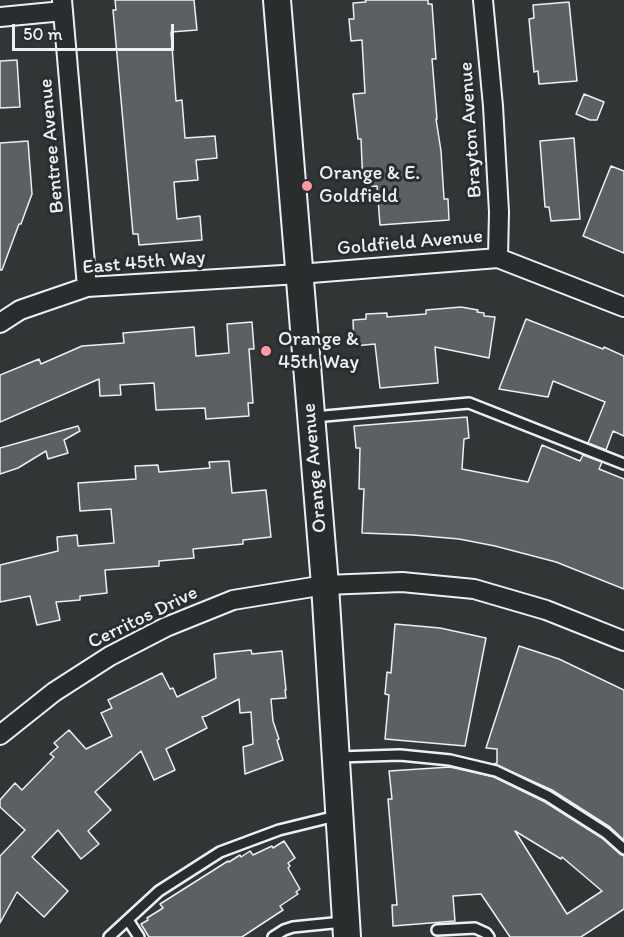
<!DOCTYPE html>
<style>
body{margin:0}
#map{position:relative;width:624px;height:937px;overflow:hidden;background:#323536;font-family:Itim,sans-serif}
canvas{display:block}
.scale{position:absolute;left:12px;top:24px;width:162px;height:27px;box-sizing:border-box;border:3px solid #e8f1f8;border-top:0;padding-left:8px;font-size:18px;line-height:21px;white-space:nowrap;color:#e8f1f8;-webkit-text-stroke:4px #2a2d2e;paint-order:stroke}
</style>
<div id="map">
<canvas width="624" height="937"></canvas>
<div class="scale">50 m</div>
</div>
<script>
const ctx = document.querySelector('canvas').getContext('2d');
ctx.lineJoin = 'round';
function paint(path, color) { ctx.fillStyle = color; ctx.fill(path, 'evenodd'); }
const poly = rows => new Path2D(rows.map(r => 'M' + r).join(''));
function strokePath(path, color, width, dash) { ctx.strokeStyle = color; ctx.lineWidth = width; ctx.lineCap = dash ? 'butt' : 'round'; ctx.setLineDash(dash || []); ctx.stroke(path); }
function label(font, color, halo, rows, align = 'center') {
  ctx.font = font + ' Itim,sans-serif'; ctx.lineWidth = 6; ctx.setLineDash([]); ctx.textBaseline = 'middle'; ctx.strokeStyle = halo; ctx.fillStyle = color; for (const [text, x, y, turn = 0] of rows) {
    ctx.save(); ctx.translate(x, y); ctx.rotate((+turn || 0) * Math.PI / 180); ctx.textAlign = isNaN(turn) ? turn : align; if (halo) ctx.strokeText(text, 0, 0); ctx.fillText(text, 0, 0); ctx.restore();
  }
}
const building = poly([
 [115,0,194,0,197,30,171,32,176,101,182,100,185,138,215,136,217,158,196,160,198,180,174,182,177,219,200,216,202,240,139,245,138,234,133,234,113,10,116,10,115,0],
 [365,0,428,0,428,4,432,4,436,59,432,59,437,119,436,119,441,151,444,199,448,199,449,220,380,225,377,186,363,187,361,139,358,139,353,94,365,93,362,40,351,41,349,19,354,19,353,3,366,2,365,0],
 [569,2,577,81,539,84,538,71,534,72,531,41,529,19,534,18,533,5,569,2],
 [17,60,20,107,0,108,0,61,17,60],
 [584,94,604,102,597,120,590,120,576,114,584,94],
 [574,138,580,219,551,221,549,207,545,207,540,141,574,138],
 [28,141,32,194,21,224,19,224,2,270,0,270,0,143,28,141],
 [611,166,624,171,624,253,583,236,611,166],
 [461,307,478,310,477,312,484,313,484,316,495,317,489,358,435,347,438,383,380,388,375,344,354,346,353,320,366,319,366,314,387,313,387,317,426,314,426,310,461,307],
 [526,319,603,349,604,347,624,356,624,436,613,431,606,450,588,443,605,402,553,381,548,397,499,389,526,319],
 [252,322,254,349,249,349,253,403,248,403,249,416,206,419,205,408,156,410,154,383,120,385,121,395,100,396,99,379,0,422,0,375,39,359,41,364,82,346,124,343,123,333,194,327,196,356,229,353,227,324,252,322],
 [467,417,469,438,464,439,462,469,528,482,542,445,580,461,583,455,602,462,599,469,624,479,624,589,556,562,495,546,459,539,413,535,362,533,364,489,359,489,360,448,356,448,354,426,467,417],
 [78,426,80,431,64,440,68,453,48,459,46,451,18,468,0,474,0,448,78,426],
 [229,461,232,493,266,490,271,537,243,540,243,544,193,549,194,558,159,561,159,566,105,570,107,593,80,596,80,600,56,602,60,620,37,625,30,596,0,602,0,565,58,551,57,537,77,535,78,546,114,543,111,509,80,511,78,483,136,479,135,466,158,465,159,472,210,468,209,462,229,461],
 [395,624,440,628,486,638,465,746,385,739,389,695,385,694,387,672,391,673,395,624],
 [519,646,559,659,624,690,624,840,610,827,552,790,494,764,497,763,497,749,486,748,519,646],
 [251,650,252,654,282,651,286,690,285,690,286,698,271,699,273,721,279,739,277,740,283,760,245,774,243,747,253,744,251,712,240,713,239,699,206,716,202,717,207,728,166,749,175,770,154,780,141,751,95,792,111,810,88,831,99,844,81,859,58,830,32,857,68,891,44,917,17,892,0,923,0,856,25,830,0,807,0,800,15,783,22,790,54,757,50,754,58,747,54,743,69,730,86,749,112,736,101,713,112,708,108,700,162,673,170,689,173,688,177,697,216,678,214,654,251,650],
 [450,767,494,777,545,802,602,838,620,854,624,856,624,909,581,937,510,937,481,894,453,896,455,921,393,926,392,905,397,905,388,799,392,799,389,771,450,767],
 [515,831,561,859,562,857,602,891,567,914,515,831],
 [284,841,295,858,288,863,290,866,288,868,300,889,296,892,298,894,280,906,283,910,242,937,149,937,141,924,148,920,147,918,163,908,160,904,228,861,229,862,240,855,241,857,250,851,253,855,272,846,273,848,284,841]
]);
const lane = poly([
 [314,417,469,403,624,464],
 [338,757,400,755,450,760,496,771,548,796,606,833,624,849],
 [128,920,139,937],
 [437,930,475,928,486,933,489,937],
 [109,937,159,891,220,852,279,830,336,816],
 [273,937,284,930,293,927,343,922]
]);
const street = poly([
 [62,0,87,287],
 [483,0,493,106,499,212,498,258],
 [0,17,63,11],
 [0,323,20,310,87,287,299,274,498,258,624,307],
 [0,735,54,692,110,656,166,627,233,600,325,585,402,582,474,589,546,610,624,641]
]);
const secondary = poly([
 [277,0,325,585,347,937]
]);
const markers = [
 [307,186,6,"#ff9aa2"],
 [266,351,6,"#ff9aa2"]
];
const streetNames = [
 ["Brayton Avenue",471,130,-94],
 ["Bentree Avenue",52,146,-95],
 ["Goldfield Avenue",410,243,-5],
 ["East 45th Way",144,263,-5],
 ["Orange Avenue",315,468,-95],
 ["Cerritos Drive",143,618,-26]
];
const poiNames = [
 ["Orange & E.",319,174],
 ["Goldfield",319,197],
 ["Orange &",278,340],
 ["45th Way",278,363]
];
paint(building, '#5c6063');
strokePath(building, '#e8f1f8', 1.5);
strokePath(lane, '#e8f1f8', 14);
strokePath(street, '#e8f1f8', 22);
strokePath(secondary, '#e8f1f8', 30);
strokePath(lane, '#2a2d2e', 9);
strokePath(street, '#2a2d2e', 18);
strokePath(secondary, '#2a2d2e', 26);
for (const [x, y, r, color] of markers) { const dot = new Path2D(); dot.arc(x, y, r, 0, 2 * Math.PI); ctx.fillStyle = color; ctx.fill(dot); strokePath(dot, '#2a2d2e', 2); }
label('20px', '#e8f1f8', '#2a2d2e', streetNames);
label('20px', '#e8f1f8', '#2a2d2e', poiNames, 'left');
</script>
